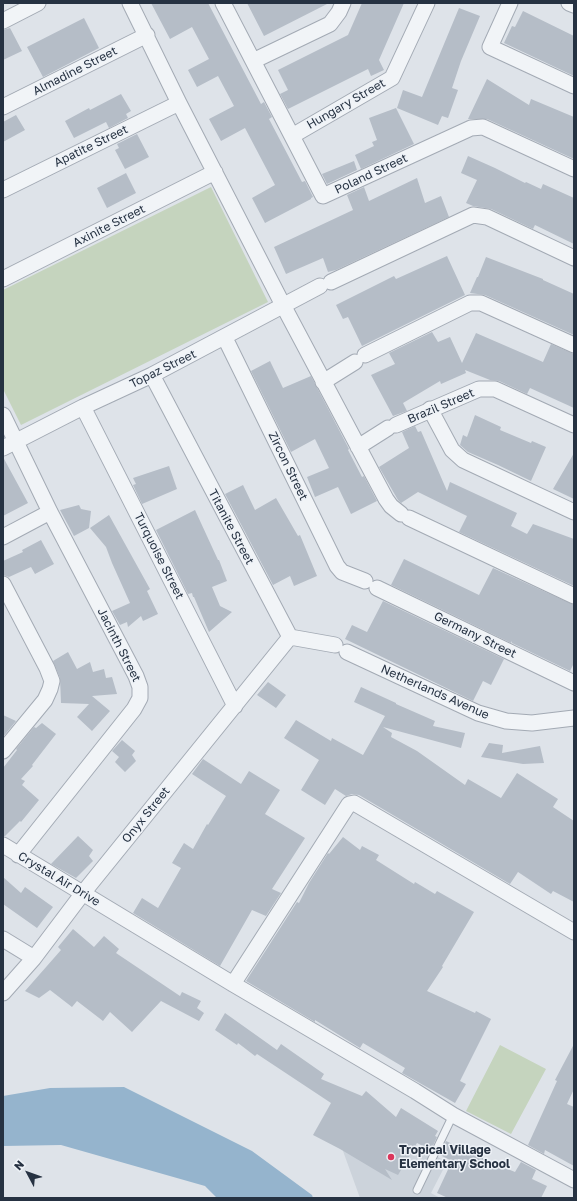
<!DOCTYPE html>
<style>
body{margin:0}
#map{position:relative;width:577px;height:1201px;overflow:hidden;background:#dee3e9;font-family:"Golos Text",sans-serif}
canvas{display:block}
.frame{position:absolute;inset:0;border:4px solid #263242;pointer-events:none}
.north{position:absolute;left:8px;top:1153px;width:40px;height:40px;-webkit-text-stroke:3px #eef2f7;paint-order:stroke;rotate:311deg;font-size:11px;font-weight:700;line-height:16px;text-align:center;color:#263242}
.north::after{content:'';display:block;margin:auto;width:14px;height:18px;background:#263242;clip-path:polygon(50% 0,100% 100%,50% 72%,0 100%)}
</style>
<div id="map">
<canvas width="577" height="1201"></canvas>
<div class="frame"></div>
<div class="north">N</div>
</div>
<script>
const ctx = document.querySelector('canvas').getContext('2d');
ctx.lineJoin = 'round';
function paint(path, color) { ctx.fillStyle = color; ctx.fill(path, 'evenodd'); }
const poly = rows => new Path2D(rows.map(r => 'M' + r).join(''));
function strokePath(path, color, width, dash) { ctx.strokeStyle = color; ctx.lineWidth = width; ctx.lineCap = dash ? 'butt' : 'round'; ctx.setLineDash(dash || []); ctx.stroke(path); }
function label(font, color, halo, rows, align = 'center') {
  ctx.font = font + ' "Golos Text",sans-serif'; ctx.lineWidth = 3; ctx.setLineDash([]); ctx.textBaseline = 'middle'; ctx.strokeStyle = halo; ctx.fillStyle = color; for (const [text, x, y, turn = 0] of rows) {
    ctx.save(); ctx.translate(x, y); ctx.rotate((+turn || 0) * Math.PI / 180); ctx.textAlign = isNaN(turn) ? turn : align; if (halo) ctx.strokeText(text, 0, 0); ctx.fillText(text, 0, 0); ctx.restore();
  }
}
const built = poly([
 [364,1117,447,1162,431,1193,440,1198,360,1198,343,1151]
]);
const green = poly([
 [211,187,268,302,21,425,3,389,3,290],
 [500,1045,546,1069,511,1134,466,1111]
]);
const water = poly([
 [124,1087,252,1151,312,1195,313,1198,217,1198,205,1186,61,1145,3,1146,3,1096,50,1088]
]);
const building = poly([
 [151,3,208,3,261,104,264,102,272,117,269,119,302,182,305,181,313,197,311,198,311,199,265,223,252,198,275,185,245,128,221,141,209,119,234,106,218,76,197,87,188,70,209,59,192,27,170,39],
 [247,3,329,3,264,36],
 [362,3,404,3,379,60,384,70,371,76,368,69,288,109,280,94,288,90,278,70,348,35],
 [459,8,480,16,461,61,452,88,458,90,448,118,442,116,438,125,397,108,403,90,422,97],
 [523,11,574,36,574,76,504,43,512,26,515,27],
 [84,18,99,48,43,77,27,47],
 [10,28,22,51,3,60,3,30],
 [487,79,529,105,531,99,574,117,574,159,487,119,468,119],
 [121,94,131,111,126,114,128,118,109,128,106,122,74,138,65,121,89,108,90,110],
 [396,108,414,144,361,169,355,155,374,146,372,142,377,140,369,118],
 [16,115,25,130,3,142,3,122],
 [137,134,149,157,125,169,115,150,119,148,117,144],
 [468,156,495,168,525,183,526,182,541,189,543,184,574,198,574,244,535,225,533,229,491,209,473,206,466,203,477,180,461,173],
 [354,161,357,170,327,184,322,174],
 [126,173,136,193,107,208,97,188],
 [417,178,425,203,441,196,449,217,336,270,328,272,323,258,286,274,274,247,353,210,347,195,364,187,369,201],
 [447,256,465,295,362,346,348,317,343,319,336,305,394,276,396,279],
 [486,257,543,279,543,280,574,294,574,335,485,295,470,293,477,277,478,277],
 [432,332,438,342,450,337,462,363,476,333,543,362,551,344,574,354,574,408,530,388,527,394,499,381,490,380,465,370,466,373,441,384,440,381,403,403,407,411,393,416,371,375,395,364,389,353],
 [270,361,283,388,311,376,349,449,348,450,362,477,364,476,377,501,351,514,338,487,315,497,307,477,329,468,315,439,291,452,251,371],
 [475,415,501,427,500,430,531,443,532,441,546,447,531,481,498,465,468,452,460,445,463,435,467,437],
 [415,426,418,432,421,431,447,491,450,482,517,513,511,526,527,534,533,524,574,539,574,586,459,532,467,516,418,492,401,503,398,500,379,467,409,448,402,432],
 [574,453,574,499,553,489],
 [3,457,28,503,3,516],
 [169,466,177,489,142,504,133,485,136,484,133,478],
 [243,485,255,510,276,498,298,536,300,535,317,576,294,586,290,576,273,585,225,494],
 [79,505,81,509,91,511,89,528,74,536,60,510],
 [195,510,218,560,219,560,227,581,212,587,220,606,232,612,209,632,194,597,193,597,192,593,188,594,156,530],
 [109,515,150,589,147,591,158,614,143,621,141,616,128,627,127,622,120,625,112,611,130,603,112,563,106,547,90,528],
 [41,540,54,564,35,574,31,567,9,577,3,575,3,561,23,552,22,550],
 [404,559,479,595,493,568,574,605,574,663,570,671,512,643,512,641,511,643,391,585],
 [383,601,504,659,491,685,483,681,473,701,345,639,352,625,367,632],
 [68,652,77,669,90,662,93,672,104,669,106,678,112,677,117,694,92,696,110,711,92,731,77,717,89,704,61,703,60,678,53,661],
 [268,682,286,695,276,708,257,695],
 [361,687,396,703,396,704,435,721,433,726,465,733,461,748,383,727,392,733,391,737,417,751,465,785,468,779,501,798,517,773,558,799,553,807,574,821,574,902,553,891,551,894,518,872,510,884,359,795,352,794,346,796,335,789,325,805,301,790,319,760,284,738,296,720,331,741,332,738,363,755,385,716,354,702],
 [3,715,16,721,3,737],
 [42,723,56,734,32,765,33,766,21,779,25,781,22,785,39,800,21,822,20,821,5,836,3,836,3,768,17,750,16,749,34,727,36,728],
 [122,740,135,751,132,755,136,761,125,772,115,762,119,757,112,751],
 [489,743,503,745,502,753,540,746,544,763,523,764,481,757],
 [203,759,241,784,249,771,280,790,265,814,305,838,272,889,281,893,266,916,252,910,220,966,133,913,142,898,158,908,181,868,172,863,184,843,193,849,207,824,208,825,226,796,192,774],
 [78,836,93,850,89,856,93,861,76,878,51,864],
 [343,837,360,850,362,846,379,855,376,860,414,884,415,882,435,894,437,891,474,912,442,966,443,967,427,991,475,1013,476,1011,491,1019,460,1081,466,1084,455,1103,402,1073,405,1068,363,1043,360,1048,315,1020,315,1022,246,981,297,902,299,903,309,883,328,853,329,854],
 [3,877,21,893,25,887,53,907,37,928,3,904],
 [73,929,94,947,104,936,119,949,116,953,180,996,182,992,201,1001,197,1008,204,1013,199,1021,161,1001,132,1032,110,1012,103,1021,77,1001,72,1007,50,990,39,998,25,991,61,950,58,947],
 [225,1013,277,1050,281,1044,324,1074,321,1079,362,1096,366,1091,396,1117,401,1108,438,1131,435,1136,437,1137,431,1150,417,1143,398,1175,385,1169,392,1180,340,1149,313,1135,331,1103,257,1054,255,1056,238,1043,237,1045,215,1030],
 [574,1044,574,1089,567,1104,574,1107,574,1166,545,1150,544,1154,528,1145,557,1081,555,1080],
 [446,1141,483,1158,483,1159,515,1172,521,1162,536,1170,532,1179,547,1186,541,1198,448,1198,437,1193,452,1161,440,1155]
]);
const service = poly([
 [417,1190,453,1115]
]);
const minor = poly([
 [130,3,179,103,284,307,386,499,391,506,401,514],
 [223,3,323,196,471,128,483,127,574,169],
 [510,3,490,47,574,86],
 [569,3,574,5],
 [3,21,38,3],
 [253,61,330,24,339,12,343,3],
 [3,107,147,35],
 [292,136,392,78,427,3],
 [3,190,179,103],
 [3,279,215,172],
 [331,282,473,215,487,217,574,258],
 [225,338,337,566,342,572,365,581],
 [365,355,470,303,481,303,574,345],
 [152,375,290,637,335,645],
 [323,382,355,362],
 [83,407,235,706],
 [430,409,452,450,463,460,574,512],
 [3,415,50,512,136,676,140,687,140,698,134,709,18,855],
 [396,425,479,389,495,389,574,425],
 [358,447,388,428],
 [3,448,83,407,152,375,320,286],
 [409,518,574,596],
 [3,537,50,512],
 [3,584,47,668,52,681,50,689,45,700,3,751],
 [377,588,574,683],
 [347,652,478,713,506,721,532,723,574,718],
 [3,845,233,984,415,1091,453,1115,574,1180],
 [3,939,34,958],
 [233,984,349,804,354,803,574,932],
 [3,993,34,958,83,893,290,637]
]);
const markers = [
 [391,1157,4,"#db365b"]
];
const streetNames = [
 ["Almadine Street",75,71,-27],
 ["Hungary Street",346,104,-30],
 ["Apatite Street",91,146,-26],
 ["Poland Street",371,174,-25],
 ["Axinite Street",109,226,-27],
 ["Topaz Street",163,369,-26],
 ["Brazil Street",441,406,-23],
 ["Zircon Street",288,466,64],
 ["Titanite Street",231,527,62],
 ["Turquoise Street",159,556,63],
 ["Germany Street",475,635,26],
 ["Jacinth Street",119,645,63],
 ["Netherlands Avenue",435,692,24],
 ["Onyx Street",146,815,-51],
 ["Crystal Air Drive",59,879,31]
];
const poiNames = [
 ["Tropical Village",399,1150],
 ["Elementary School",399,1164]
];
paint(built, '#ccd3db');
paint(green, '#c5d4be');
paint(water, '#95b4cd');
paint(building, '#b5bdc7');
strokePath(service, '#a3aab4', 9);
strokePath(minor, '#a3aab4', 17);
strokePath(service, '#f1f4f7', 7);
strokePath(minor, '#f1f4f7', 15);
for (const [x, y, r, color] of markers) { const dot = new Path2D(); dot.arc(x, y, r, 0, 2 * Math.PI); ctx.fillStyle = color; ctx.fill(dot); strokePath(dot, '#eef2f7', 1.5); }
label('12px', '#263242', '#eef2f7', streetNames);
label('bold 12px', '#263242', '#eef2f7', poiNames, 'left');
</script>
